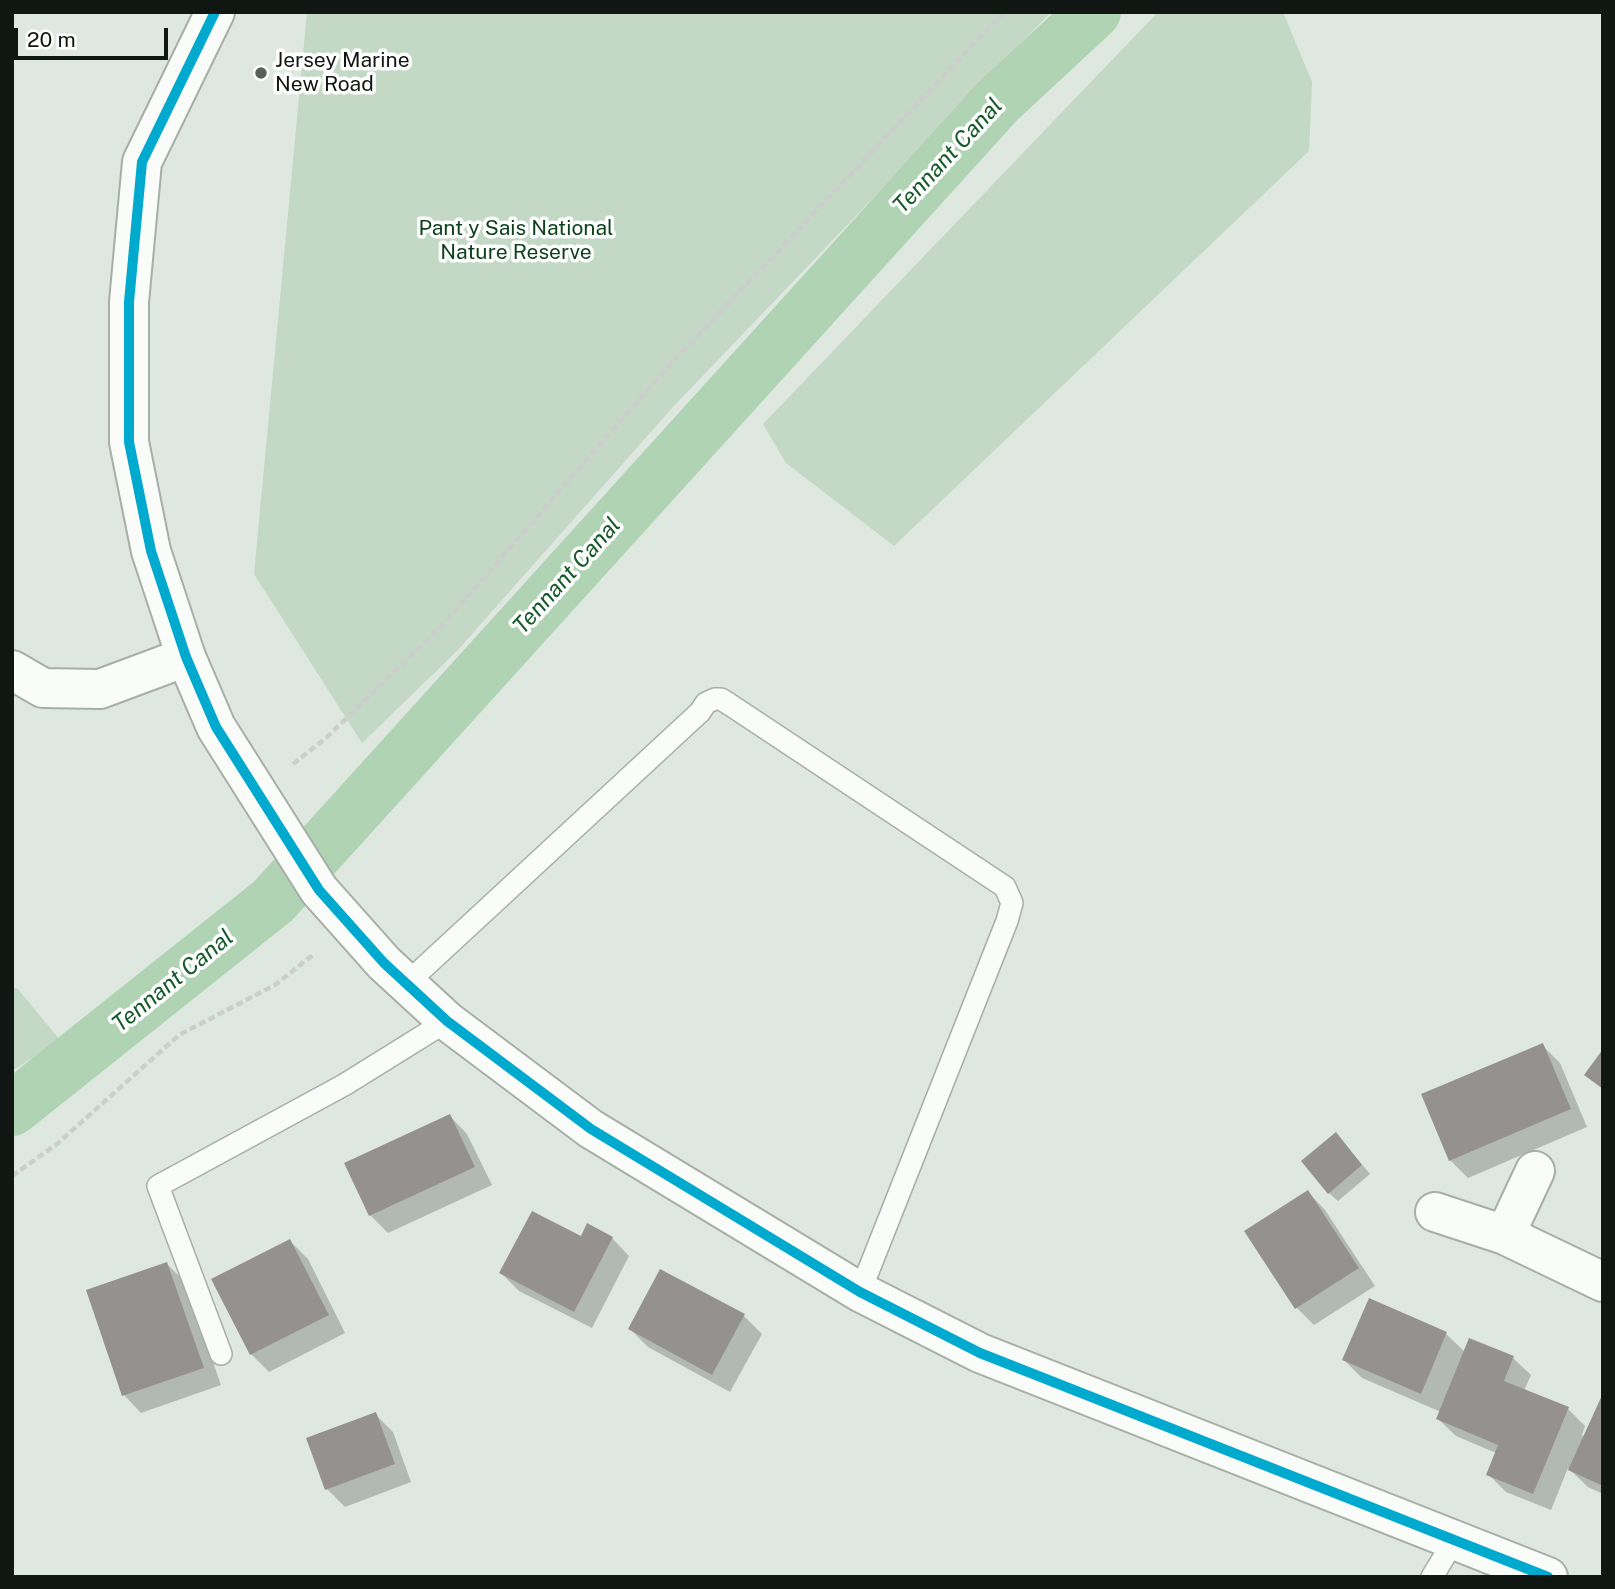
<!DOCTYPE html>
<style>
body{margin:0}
#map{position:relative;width:1615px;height:1589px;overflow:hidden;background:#dfe8e0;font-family:"Public Sans",sans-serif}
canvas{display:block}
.frame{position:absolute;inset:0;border:14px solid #101611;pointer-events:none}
.scale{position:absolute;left:14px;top:28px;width:154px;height:32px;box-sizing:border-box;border:4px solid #101611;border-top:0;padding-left:9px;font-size:21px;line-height:24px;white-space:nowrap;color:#101611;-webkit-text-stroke:5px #fff;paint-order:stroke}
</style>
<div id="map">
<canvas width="1615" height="1589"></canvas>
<div class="frame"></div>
<div class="scale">20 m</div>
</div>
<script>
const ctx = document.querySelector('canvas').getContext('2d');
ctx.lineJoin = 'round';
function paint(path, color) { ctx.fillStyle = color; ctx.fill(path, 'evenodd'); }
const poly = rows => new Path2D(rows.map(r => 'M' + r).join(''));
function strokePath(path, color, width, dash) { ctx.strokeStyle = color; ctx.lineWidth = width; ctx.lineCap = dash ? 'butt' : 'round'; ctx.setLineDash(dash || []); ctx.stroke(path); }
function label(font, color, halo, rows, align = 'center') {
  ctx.font = font + ' "Public Sans",sans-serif'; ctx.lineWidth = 7; ctx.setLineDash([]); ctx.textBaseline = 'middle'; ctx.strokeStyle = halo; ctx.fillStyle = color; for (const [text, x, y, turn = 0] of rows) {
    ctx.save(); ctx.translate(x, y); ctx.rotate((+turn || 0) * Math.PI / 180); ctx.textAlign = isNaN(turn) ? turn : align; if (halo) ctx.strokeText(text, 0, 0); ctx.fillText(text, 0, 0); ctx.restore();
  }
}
const green = poly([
 [307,12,1051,12,673,407,457,651,362,743,254,574],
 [1158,12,1283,12,1312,82,1309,151,894,546,786,463,763,424],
 [12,987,18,989,60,1040,12,1071]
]);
const shadow = poly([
 [1542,1045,1560,1063,1587,1127,1468,1178,1450,1160],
 [450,1116,467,1134,492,1185,388,1233,370,1215],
 [1344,1143,1370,1174,1338,1201,1329,1193],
 [1308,1192,1325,1210,1375,1286,1314,1325,1296,1307],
 [581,1238,612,1238,629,1256,592,1328,519,1291,501,1273],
 [290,1241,308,1259,345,1333,269,1372,251,1354],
 [167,1264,185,1282,221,1385,141,1413,124,1395],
 [1369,1301,1446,1334,1465,1352,1513,1358,1531,1375,1524,1391,1568,1409,1585,1426,1582,1435,1585,1437,1603,1397,1603,1494,1588,1487,1568,1468,1551,1510,1506,1492,1488,1474,1496,1453,1456,1436,1438,1419,1441,1412,1362,1378,1344,1360],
 [744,1316,762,1334,730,1392,648,1347,630,1329],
 [375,1414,393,1432,411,1482,345,1507,327,1489]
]);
const canal = poly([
 [12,1109,273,901,997,102,1094,12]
]);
const building = poly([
 [1543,1043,1571,1109,1449,1161,1421,1094],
 [1603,1049,1603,1089,1584,1075],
 [450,1114,475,1167,369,1216,344,1163],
 [1336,1132,1362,1165,1328,1194,1301,1161],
 [1308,1190,1359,1268,1295,1309,1244,1231],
 [532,1211,581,1236,587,1223,613,1237,574,1312,499,1273],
 [290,1239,329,1315,250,1355,211,1279],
 [167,1262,204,1368,122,1396,86,1290],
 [660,1269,745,1314,712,1375,628,1329],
 [1369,1298,1447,1332,1421,1394,1342,1360],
 [1469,1338,1514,1356,1504,1381,1569,1407,1533,1494,1486,1475,1498,1445,1436,1419],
 [1603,1393,1603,1486,1568,1470],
 [376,1412,395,1464,325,1490,306,1438]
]);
const path = poly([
 [293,764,326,738,442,626,657,379,1004,12],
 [12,1176,57,1144,179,1035,275,985,314,954]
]);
const lane = poly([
 [406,984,700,712,706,703,715,699,721,699,729,704,1005,887,1012,903,1007,921,860,1292],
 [221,1354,158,1186,344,1085,447,1021],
 [1432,1577,1455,1539]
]);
const street = poly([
 [12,670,43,688,100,689,186,657],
 [1435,1212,1505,1235,1603,1282],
 [1505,1235,1535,1171]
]);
const secondary = poly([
 [215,12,142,162,129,302,129,442,151,551,186,657,216,727,319,890,384,963,447,1021,591,1129,860,1292,980,1353,1548,1577]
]);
const bus1 = poly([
 [215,12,142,162,129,302,129,442,151,551,186,657,216,727,319,890,384,963,447,1021,591,1129,860,1292,980,1353,1548,1577]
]);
const markers = [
 [261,73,7,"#586059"]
];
const poiNames = [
 ["Jersey Marine",275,61],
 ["New Road",275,85]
];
const parkNames = [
 ["Pant y Sais National",516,229],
 ["Nature Reserve",516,253]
];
const waterNames = [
 ["Tennant Canal",948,156,-47],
 ["Tennant Canal",567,576,-48],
 ["Tennant Canal",173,981,-39]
];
paint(green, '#c4d8c6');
paint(shadow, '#0003');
strokePath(canal, '#afd3b3', 54);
paint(building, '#969191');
strokePath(lane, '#a7aea7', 24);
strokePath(street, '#a7aea7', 42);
strokePath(secondary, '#a7aea7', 42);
strokePath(path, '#cccecc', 4.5, [7, 3.5]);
strokePath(lane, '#fafcfa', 21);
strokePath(street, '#fafcfa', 38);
strokePath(secondary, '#fafcfa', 38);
strokePath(bus1, '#00a9ce', 10);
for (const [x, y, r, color] of markers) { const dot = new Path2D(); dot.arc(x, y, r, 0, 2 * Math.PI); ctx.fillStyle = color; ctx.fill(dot); strokePath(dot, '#fff', 2.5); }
label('21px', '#101611', '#fff', poiNames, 'left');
label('21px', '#0c421a', '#fff', parkNames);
label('italic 23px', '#135a26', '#fff', waterNames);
</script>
